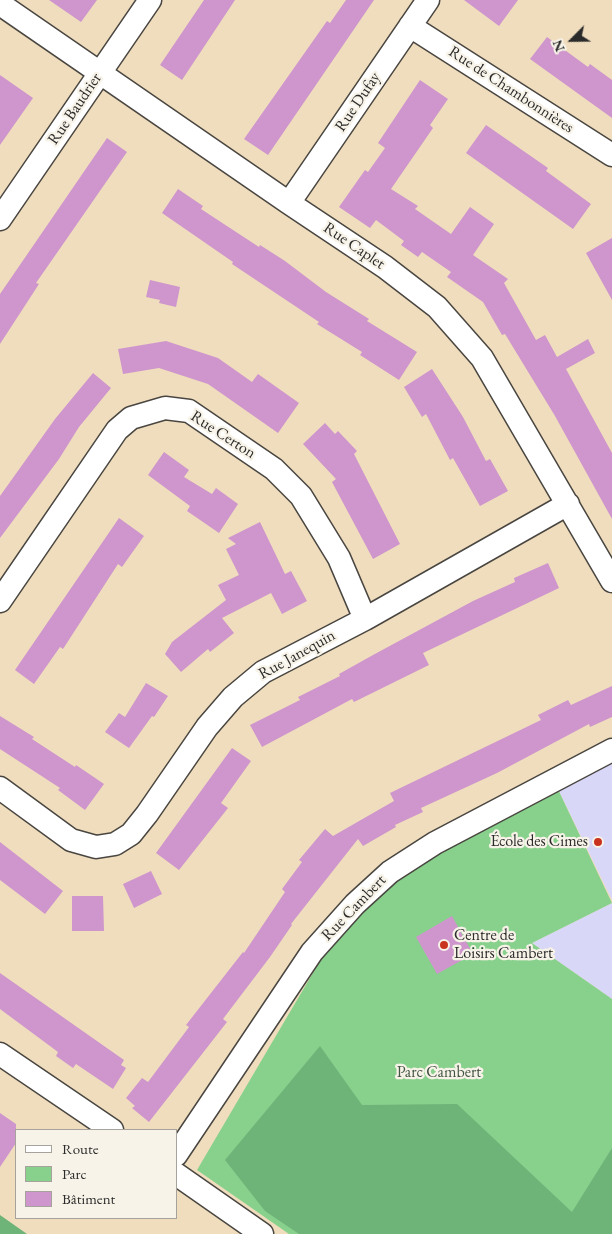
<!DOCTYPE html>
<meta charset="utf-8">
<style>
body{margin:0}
#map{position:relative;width:612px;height:1234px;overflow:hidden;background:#f0ddbd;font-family:"EB Garamond",serif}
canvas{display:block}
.legend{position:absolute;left:15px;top:1129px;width:162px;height:90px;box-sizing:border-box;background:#f7f3e8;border:1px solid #a5a39c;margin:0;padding:6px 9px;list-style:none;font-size:15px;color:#2b2b2b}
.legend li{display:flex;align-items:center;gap:10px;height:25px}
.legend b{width:25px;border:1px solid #a5a39c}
.north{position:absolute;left:547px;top:15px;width:50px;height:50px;-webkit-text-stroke:4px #f7f3e8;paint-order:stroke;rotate:247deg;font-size:14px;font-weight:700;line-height:20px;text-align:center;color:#2b2b2b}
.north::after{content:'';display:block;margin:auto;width:18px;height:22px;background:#2b2b2b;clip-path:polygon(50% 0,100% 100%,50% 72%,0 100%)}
</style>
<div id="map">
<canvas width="612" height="1234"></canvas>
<ul class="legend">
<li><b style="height:6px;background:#fff"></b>Route</li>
<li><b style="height:14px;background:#88d18d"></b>Parc</li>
<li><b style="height:14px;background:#ce96cc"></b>Bâtiment</li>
</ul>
<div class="north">N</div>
</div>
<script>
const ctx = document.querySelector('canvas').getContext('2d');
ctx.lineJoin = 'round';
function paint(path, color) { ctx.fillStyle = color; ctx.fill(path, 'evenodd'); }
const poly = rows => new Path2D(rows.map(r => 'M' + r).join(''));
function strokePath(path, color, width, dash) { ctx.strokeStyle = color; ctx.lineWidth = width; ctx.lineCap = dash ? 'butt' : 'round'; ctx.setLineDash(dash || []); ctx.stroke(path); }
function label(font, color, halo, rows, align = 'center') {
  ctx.font = font + ' "EB Garamond",serif'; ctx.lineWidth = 4.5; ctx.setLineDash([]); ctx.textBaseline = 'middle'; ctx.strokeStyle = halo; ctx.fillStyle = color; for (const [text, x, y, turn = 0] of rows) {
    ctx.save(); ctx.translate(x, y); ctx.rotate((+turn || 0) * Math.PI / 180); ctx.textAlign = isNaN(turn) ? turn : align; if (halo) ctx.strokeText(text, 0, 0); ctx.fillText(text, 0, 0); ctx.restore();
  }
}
const built = poly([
 [612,755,612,900,555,783],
 [612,903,612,999,532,943]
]);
const green = poly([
 [555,783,612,903,532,943,612,999,612,1234,289,1234,197,1170,337,932,384,881]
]);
const forest = poly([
 [320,1046,362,1105,457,1104,572,1212,612,1148,612,1234,299,1234,265,1211,225,1160],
 [0,1215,27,1234,0,1234]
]);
const building = poly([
 [49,0,97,0,81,22],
 [204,0,235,0,182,80,160,65],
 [346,0,374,0,268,155,244,139,327,21,330,23],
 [464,0,518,0,499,26],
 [547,37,588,67,590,64,612,80,612,118,530,59],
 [0,75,33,98,0,145],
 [420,80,448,99,430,125,433,128,391,189,418,206,415,209,451,234,470,207,494,224,473,255,508,279,504,283,536,340,545,335,557,357,588,339,595,353,566,369,612,453,612,519,555,416,505,334,502,335,483,302,447,277,451,272,422,252,418,257,401,245,404,241,376,220,370,228,339,207,365,170,368,172,385,148,378,143],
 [486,125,548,168,546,171,591,204,573,229,466,153],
 [107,138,127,152,36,283,39,284,0,344,0,294],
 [178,189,203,206,201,209,259,247,260,245,285,261,326,292,369,319,367,321,417,352,399,380,360,355,362,352,317,324,319,322,232,264,233,262,162,213],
 [612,238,612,300,586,253],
 [150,280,180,287,176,307,159,303,160,300,146,297],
 [166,341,218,358,252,382,258,374,299,403,278,433,208,384,159,368,123,374,118,349],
 [432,369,463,417,486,461,490,459,508,491,480,506,453,458,450,460,426,414,422,417,404,387],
 [93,373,111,388,79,427,59,459,0,538,0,496,55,419],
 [325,423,335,434,338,431,357,451,354,454,400,544,373,559,332,482,336,479,303,444],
 [164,452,189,470,184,477,212,494,216,488,238,504,219,533,187,511,190,506,148,475],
 [119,518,144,536,122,567,118,564,63,649,60,647,34,684,15,670],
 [260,522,285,574,291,571,307,601,282,614,271,593,222,618,234,633,210,652,208,649,181,672,165,654,172,642,226,600,218,585,239,575,226,549,236,544,228,538],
 [548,563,559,588,423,653,429,665,354,702,352,699,262,747,250,725,300,700,298,697,340,676,339,674,373,655,473,601,515,582,514,578],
 [146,683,168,696,154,717,152,716,129,748,105,732,119,713,125,717],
 [612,686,612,717,590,727,589,724,497,773,421,808,423,812,395,825,396,827,363,846,358,839,291,924,292,925,270,957,223,1019,227,1022,149,1122,132,1108,135,1106,126,1098,142,1078,148,1082,189,1027,186,1025,243,952,244,953,285,892,282,889,302,862,299,860,325,829,333,836,394,801,390,793,541,720,538,715,568,700,571,705],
 [0,716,34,737,32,739,75,767,76,765,104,784,85,810,58,790,60,788,0,749],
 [232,748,251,761,221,803,228,808,179,870,156,853],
 [0,842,63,891,45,914,0,880],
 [151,871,162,894,134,908,123,884],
 [72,896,103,896,104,931,72,931],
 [452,916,473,954,437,974,416,937],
 [0,973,124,1060,121,1065,126,1068,113,1089,76,1064,73,1068,56,1056,58,1052,0,1009],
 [0,1113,16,1124,16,1143,0,1167]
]);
const minor = poly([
 [0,4,289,203,385,267,437,307,482,358,612,581],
 [410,26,612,155],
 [289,203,428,0],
 [0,219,150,0],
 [0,601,117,430,131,418,165,408,189,411,274,469,301,496,339,558,365,619],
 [0,788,71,840,96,847,115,844,131,834,147,814,207,727,233,697,263,672,365,619,568,504],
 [0,1054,112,1130],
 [176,1155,312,952,355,904,390,872,435,843,612,750],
 [176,1174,262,1234]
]);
const markers = [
 [598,842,5,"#c8321e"],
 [444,945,5,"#c8321e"]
];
const streetNames = [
 ["Rue de Chambonnières",511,90,33],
 ["Rue Dufay",358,102,-56],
 ["Rue Baudrier",75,109,-56],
 ["Rue Caplet",354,246,34],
 ["Rue Certon",223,435,33],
 ["Rue Janequin",297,655,-29],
 ["Rue Cambert",354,908,-46]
];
const poiNames = [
 ["École des Cimes",588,842],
 ["Centre de",454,936,"left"],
 ["Loisirs Cambert",454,954,"left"]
];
const parkNames = [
 ["Parc Cambert",439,1073]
];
paint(built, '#d9d7f8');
paint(green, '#88d18d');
paint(forest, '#6eb378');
paint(building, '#ce96cc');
strokePath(minor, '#494641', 25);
strokePath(minor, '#fff', 22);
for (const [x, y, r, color] of markers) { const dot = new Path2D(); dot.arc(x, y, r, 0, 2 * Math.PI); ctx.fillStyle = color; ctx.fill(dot); strokePath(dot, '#f7f3e8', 2); }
label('16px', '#2b2b2b', '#f7f3e8', streetNames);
label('16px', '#2b2b2b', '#f7f3e8', poiNames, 'right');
label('16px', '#425444', '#f7f3e8', parkNames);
</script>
